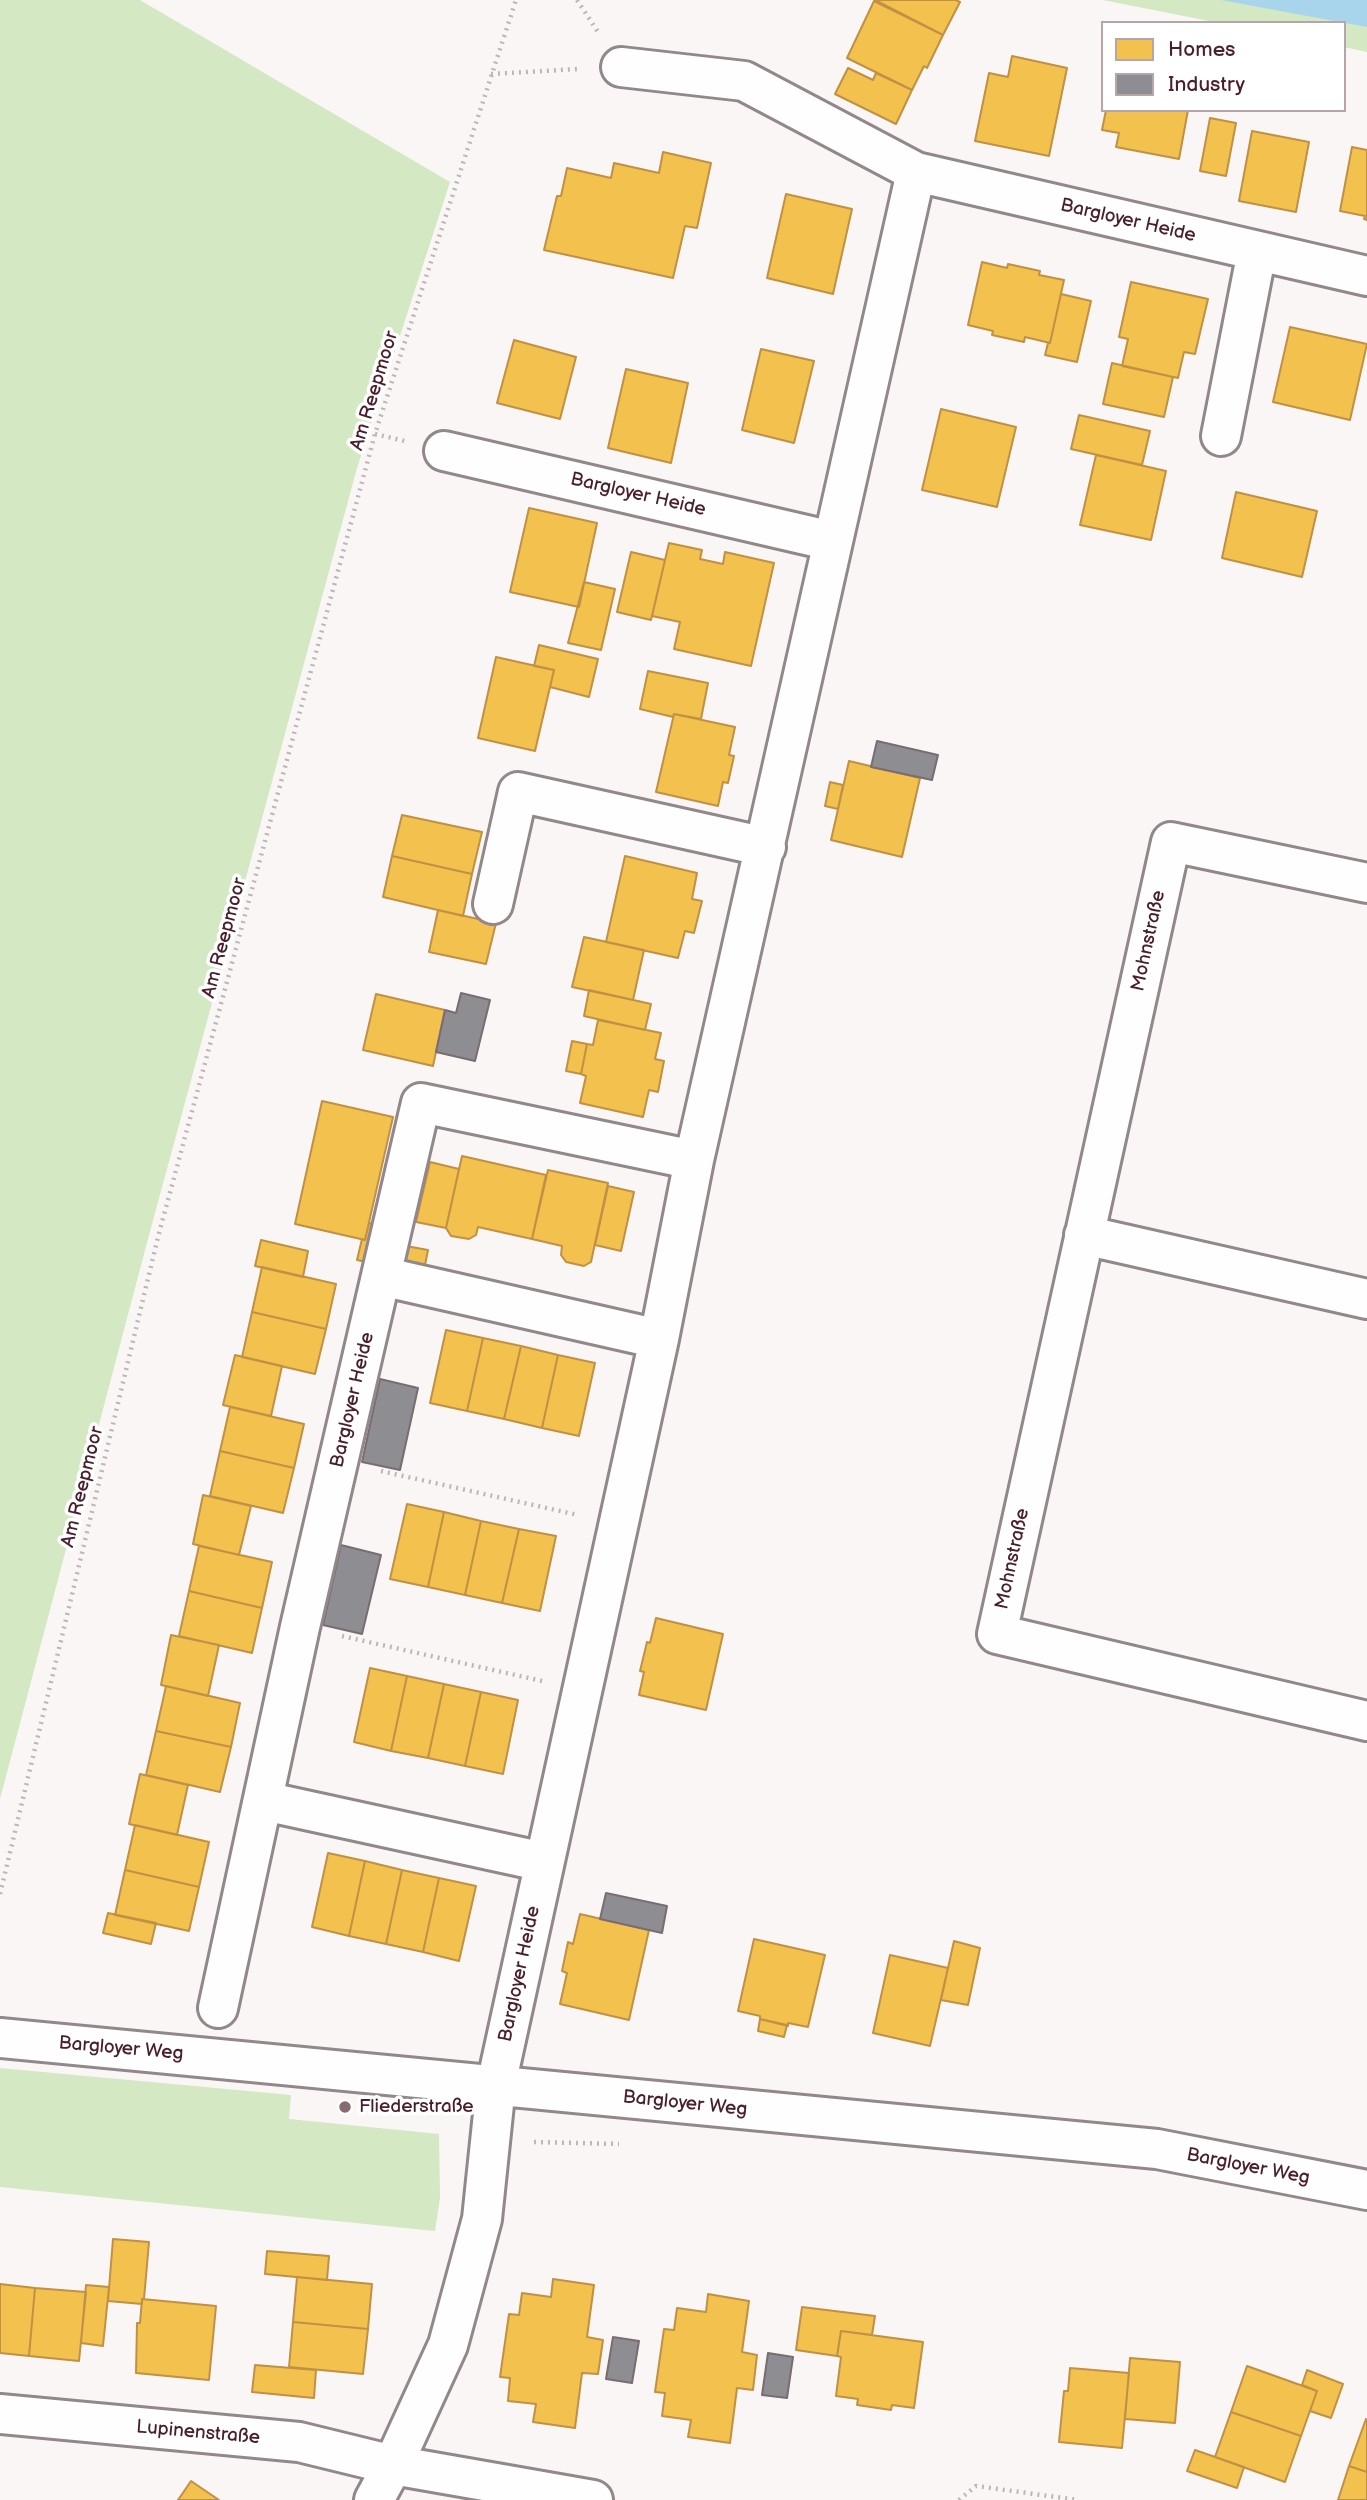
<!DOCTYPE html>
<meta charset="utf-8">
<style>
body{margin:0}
#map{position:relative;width:1367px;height:2500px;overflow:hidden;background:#fbf6f6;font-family:"Balsamiq Sans",sans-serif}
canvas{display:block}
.legend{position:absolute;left:1101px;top:21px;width:245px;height:91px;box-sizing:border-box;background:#fff;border:2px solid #b7a5aa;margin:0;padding:9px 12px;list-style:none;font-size:21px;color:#4a1f2b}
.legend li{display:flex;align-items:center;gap:14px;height:35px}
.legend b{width:35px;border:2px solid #b7a5aa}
</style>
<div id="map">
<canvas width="1367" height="2500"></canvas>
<ul class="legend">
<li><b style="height:19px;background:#f2c14e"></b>Homes</li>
<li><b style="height:19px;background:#8d8d92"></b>Industry</li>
</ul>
</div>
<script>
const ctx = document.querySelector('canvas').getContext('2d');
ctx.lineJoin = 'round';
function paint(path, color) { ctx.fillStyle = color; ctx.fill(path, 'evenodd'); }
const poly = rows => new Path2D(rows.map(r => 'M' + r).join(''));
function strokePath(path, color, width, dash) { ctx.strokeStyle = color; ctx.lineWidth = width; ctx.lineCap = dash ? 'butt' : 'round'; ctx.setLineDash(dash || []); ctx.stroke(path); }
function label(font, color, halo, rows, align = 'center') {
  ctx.font = font + ' "Balsamiq Sans",sans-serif'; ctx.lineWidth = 7; ctx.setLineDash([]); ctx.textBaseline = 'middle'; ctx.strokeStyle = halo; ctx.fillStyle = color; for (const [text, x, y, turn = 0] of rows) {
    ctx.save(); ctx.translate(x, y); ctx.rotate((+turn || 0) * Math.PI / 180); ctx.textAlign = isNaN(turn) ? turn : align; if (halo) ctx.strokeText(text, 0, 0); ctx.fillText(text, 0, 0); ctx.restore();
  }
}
const green = poly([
 [0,0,140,0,450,182,357,468,148,1239,0,1799],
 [1103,0,1367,0,1367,52,1344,47,1344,23,1219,23],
 [0,2068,291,2095,289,2119,439,2134,440,2198,435,2231,0,2187]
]);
const water = poly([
 [1221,0,1367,0,1367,27]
]);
const homes = poly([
 [875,0,956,0,960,2,943,35,875,0],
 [874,1,943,35,927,68,924,66,912,90,847,58,874,1],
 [1012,56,1067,68,1049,156,975,141,989,73,1008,77,1012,56],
 [848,68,873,80,876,73,912,90,896,124,835,94,848,68],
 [1106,110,1188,110,1179,159,1116,147,1119,133,1102,130,1106,110],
 [1210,118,1236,123,1226,176,1200,171,1210,118],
 [1252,131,1309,142,1296,212,1239,201,1252,131],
 [1352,147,1367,150,1367,220,1364,219,1365,216,1340,211,1352,147],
 [663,152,711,163,697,228,685,226,673,278,544,250,557,196,561,196,567,168,611,178,614,163,659,173,663,152],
 [786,194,852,209,833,294,767,278,786,194],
 [982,262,1007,268,1008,264,1040,271,1039,275,1064,280,1050,343,1025,337,1024,342,992,335,993,331,968,325,982,262],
 [1131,282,1208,299,1195,354,1184,352,1178,378,1122,366,1128,339,1119,337,1131,282],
 [1061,294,1091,301,1077,362,1045,355,1048,343,1050,343,1061,294],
 [1290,327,1367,344,1350,420,1273,402,1290,327],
 [514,340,576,357,560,419,497,403,514,340],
 [761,349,814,361,794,443,742,430,761,349],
 [1112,363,1173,377,1164,417,1103,404,1112,363],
 [626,369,688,383,671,463,608,448,626,369],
 [941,409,1016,427,997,507,922,490,941,409],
 [1079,415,1150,431,1142,465,1071,449,1079,415],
 [1096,455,1166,471,1151,540,1080,525,1096,455],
 [1236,492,1317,511,1302,577,1222,558,1236,492],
 [529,508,597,523,579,607,510,592,529,508],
 [669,543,702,550,700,559,723,564,725,552,774,563,751,666,674,649,680,622,652,616,669,543],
 [631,552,665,560,651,620,617,612,631,552],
 [584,582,615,589,601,650,568,643,584,582],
 [539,645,598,659,589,697,550,687,554,670,534,666,539,645],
 [496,657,554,670,535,751,478,738,496,657],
 [648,671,708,683,701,719,674,714,673,717,640,709,648,671],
 [674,714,735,727,729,755,734,756,728,783,723,782,718,806,656,792,674,714],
 [849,761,920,778,902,857,831,840,849,761],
 [830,782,843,785,838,809,825,806,830,782],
 [402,815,482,832,472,874,392,856,402,815],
 [392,856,472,874,463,916,383,897,392,856],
 [625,856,697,873,692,899,702,901,694,933,685,931,678,958,606,942,625,856],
 [438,910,496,923,486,964,429,952,438,910],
 [584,937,644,950,633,1000,572,987,584,937],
 [589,990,651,1004,645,1030,584,1016,589,990],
 [376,994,445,1010,433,1066,363,1050,376,994],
 [598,1020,661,1033,655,1059,664,1061,658,1092,649,1090,643,1117,580,1103,586,1076,581,1074,587,1044,593,1045,598,1020],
 [572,1041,587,1044,581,1074,566,1071,572,1041],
 [322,1101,393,1117,365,1240,295,1224,322,1101],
 [462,1156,546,1175,532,1239,478,1227,476,1235,469,1239,451,1236,446,1228,462,1156],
 [430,1162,459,1169,446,1228,416,1222,430,1162],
 [548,1170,608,1183,591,1262,584,1266,566,1262,561,1255,562,1246,532,1239,548,1170],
 [608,1186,634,1192,621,1251,595,1245,608,1186],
 [369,1223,385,1227,376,1264,357,1260,362,1239,365,1240,369,1223],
 [261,1240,308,1251,303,1277,255,1266,261,1240],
 [406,1246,428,1250,424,1270,403,1265,406,1246],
 [262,1267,336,1284,326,1329,252,1312,262,1267],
 [252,1312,326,1329,315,1374,242,1357,252,1312],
 [446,1330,483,1338,467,1411,430,1403,446,1330],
 [483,1338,521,1346,504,1419,467,1411,483,1338],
 [521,1346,558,1355,542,1428,504,1419,521,1346],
 [235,1355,282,1366,271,1416,223,1405,235,1355],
 [558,1355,595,1363,579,1436,542,1428,558,1355],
 [230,1407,304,1424,294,1468,220,1451,230,1407],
 [220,1451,294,1468,283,1513,210,1496,220,1451],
 [203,1495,251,1506,239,1555,193,1544,203,1495],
 [407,1504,444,1512,428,1587,390,1579,407,1504],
 [444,1512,481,1521,465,1595,428,1587,444,1512],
 [481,1521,519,1529,502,1603,465,1595,481,1521],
 [519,1529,556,1536,540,1611,502,1603,519,1529],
 [199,1546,272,1562,262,1608,189,1591,199,1546],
 [189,1591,262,1608,252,1653,179,1636,189,1591],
 [656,1618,723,1634,706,1710,639,1695,644,1672,640,1671,647,1642,650,1643,656,1618],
 [171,1635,219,1645,208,1696,161,1685,171,1635],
 [370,1668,407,1676,391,1751,354,1742,370,1668],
 [407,1676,444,1684,428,1758,391,1751,407,1676],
 [444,1684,481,1692,465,1766,428,1758,444,1684],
 [166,1686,240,1703,231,1747,156,1731,166,1686],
 [481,1692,518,1700,503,1774,465,1766,481,1692],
 [156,1731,231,1747,220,1792,146,1775,156,1731],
 [140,1774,188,1785,177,1835,129,1824,140,1774],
 [135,1825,209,1842,199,1887,125,1870,135,1825],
 [328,1853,365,1861,349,1936,312,1927,328,1853],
 [365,1861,402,1870,386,1944,349,1936,365,1861],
 [125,1870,199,1887,189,1931,115,1915,125,1870],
 [402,1870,439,1878,423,1952,386,1944,402,1870],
 [439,1878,476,1886,459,1961,423,1952,439,1878],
 [108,1913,156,1923,151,1944,103,1933,108,1913],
 [580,1914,649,1930,629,2020,560,2004,567,1973,562,1971,568,1942,573,1944,580,1914],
 [754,1939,825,1955,808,2027,788,2023,788,2026,760,2019,760,2016,738,2011,754,1939],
 [954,1941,980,1948,968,2005,941,2000,954,1941],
 [890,1955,948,1968,930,2046,873,2033,890,1955],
 [760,2019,787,2025,784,2037,758,2031,760,2019],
 [113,2239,149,2242,144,2299,142,2299,142,2304,108,2301,113,2239],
 [267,2251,329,2256,327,2280,265,2274,267,2251],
 [297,2277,372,2284,368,2329,293,2322,297,2277],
 [553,2279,594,2285,587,2337,603,2340,598,2374,582,2373,575,2428,533,2422,536,2404,508,2401,510,2378,500,2377,509,2314,519,2315,522,2293,551,2297,553,2279],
 [0,2284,35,2288,29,2356,0,2353,0,2284],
 [86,2285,109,2287,103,2346,81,2343,86,2285],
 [35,2288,86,2292,79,2361,29,2356,35,2288],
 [708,2294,749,2301,742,2352,757,2355,753,2390,737,2388,730,2443,688,2437,691,2420,662,2416,665,2393,655,2392,664,2329,674,2330,677,2308,706,2312,708,2294],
 [142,2299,216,2306,209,2380,136,2373,137,2323,140,2323,142,2299],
 [802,2307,875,2316,872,2335,841,2331,837,2356,796,2350,802,2307],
 [293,2322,368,2329,363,2374,289,2367,293,2322],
 [841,2331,923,2342,914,2408,892,2405,891,2410,857,2405,858,2399,836,2396,841,2357,837,2356,841,2331],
 [1130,2358,1180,2362,1175,2423,1125,2419,1130,2358],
 [255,2365,316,2370,314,2398,252,2392,255,2365],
 [1247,2366,1317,2391,1301,2436,1231,2412,1247,2366],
 [1070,2368,1129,2373,1122,2448,1059,2442,1064,2391,1068,2391,1070,2368],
 [1307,2370,1343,2384,1331,2418,1310,2411,1317,2391,1302,2385,1307,2370],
 [1231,2412,1301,2436,1285,2482,1215,2457,1231,2412],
 [1366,2419,1367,2420,1367,2472,1349,2466,1366,2419],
 [1195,2450,1244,2467,1237,2488,1187,2471,1195,2450],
 [1349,2466,1367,2472,1367,2500,1338,2500,1349,2466],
 [191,2481,219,2500,178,2500,191,2481]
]);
const industry = poly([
 [877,741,938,755,932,780,871,767,877,741],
 [461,993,490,1000,475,1061,436,1052,445,1010,456,1013,461,993],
 [380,1379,418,1388,400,1470,362,1462,380,1379],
 [341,1545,381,1555,362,1634,323,1625,341,1545],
 [606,1893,667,1906,662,1933,600,1919,606,1893],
 [613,2337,639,2341,632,2383,606,2379,613,2337],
 [768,2353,793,2357,787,2398,762,2395,768,2353]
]);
const path = poly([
 [577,0,598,32],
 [491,74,578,69],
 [375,434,405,441],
 [381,1471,578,1515],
 [342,1636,542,1681],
 [0,1894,158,1237,375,434,516,0],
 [534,2142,619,2144],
 [959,2500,976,2486,1078,2500]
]);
const minor = poly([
 [621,67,744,81,916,172],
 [1221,436,1257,251],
 [444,451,832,541],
 [1367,883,1171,842,997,1634,1367,1721],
 [493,904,518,792,766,847],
 [1084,1235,1367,1299],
 [381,1276,421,1103,694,1160],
 [264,1801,544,1862],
 [218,2008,300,1627,381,1276,659,1339],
 [0,2038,1157,2149,1367,2190],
 [0,2414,299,2442,393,2465,593,2500],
 [374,2500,393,2465,448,2345,482,2219,496,2085,659,1339,694,1160,916,172,1367,276]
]);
const markers = [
 [345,2107,7,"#886a72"]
];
const streetNames = [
 ["Bargloyer Heide",1128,221,13],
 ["Am Reepmoor",375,391,-73],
 ["Bargloyer Heide",638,495,13],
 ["Am Reepmoor",225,938,-75],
 ["Mohnstraße",1149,941,-78],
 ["Bargloyer Heide",353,1400,-77],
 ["Am Reepmoor",83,1487,-76],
 ["Mohnstraße",1013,1559,-78],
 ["Bargloyer Heide",520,1974,-78],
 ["Bargloyer Weg",121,2049,5],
 ["Bargloyer Weg",685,2104,6],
 ["Bargloyer Weg",1248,2167,11],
 ["Lupinenstraße",198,2433,5]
];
const poiNames = [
 ["Fliederstraße",359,2107]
];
paint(green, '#d3e8c3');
paint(water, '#a8d5eb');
paint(homes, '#f2c14e');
strokePath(homes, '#c09044', 2);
paint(industry, '#8d8d92');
strokePath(industry, '#796c73', 2);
strokePath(minor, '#92878a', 44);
strokePath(path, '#bcb6b8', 4.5, [2, 5]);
strokePath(minor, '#fefefe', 38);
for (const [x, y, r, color] of markers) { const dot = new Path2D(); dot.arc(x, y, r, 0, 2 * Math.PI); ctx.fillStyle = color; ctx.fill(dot); strokePath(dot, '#fff', 2.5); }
label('19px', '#4a1f2b', '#fff', streetNames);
label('19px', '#4a1f2b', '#fff', poiNames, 'left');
</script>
